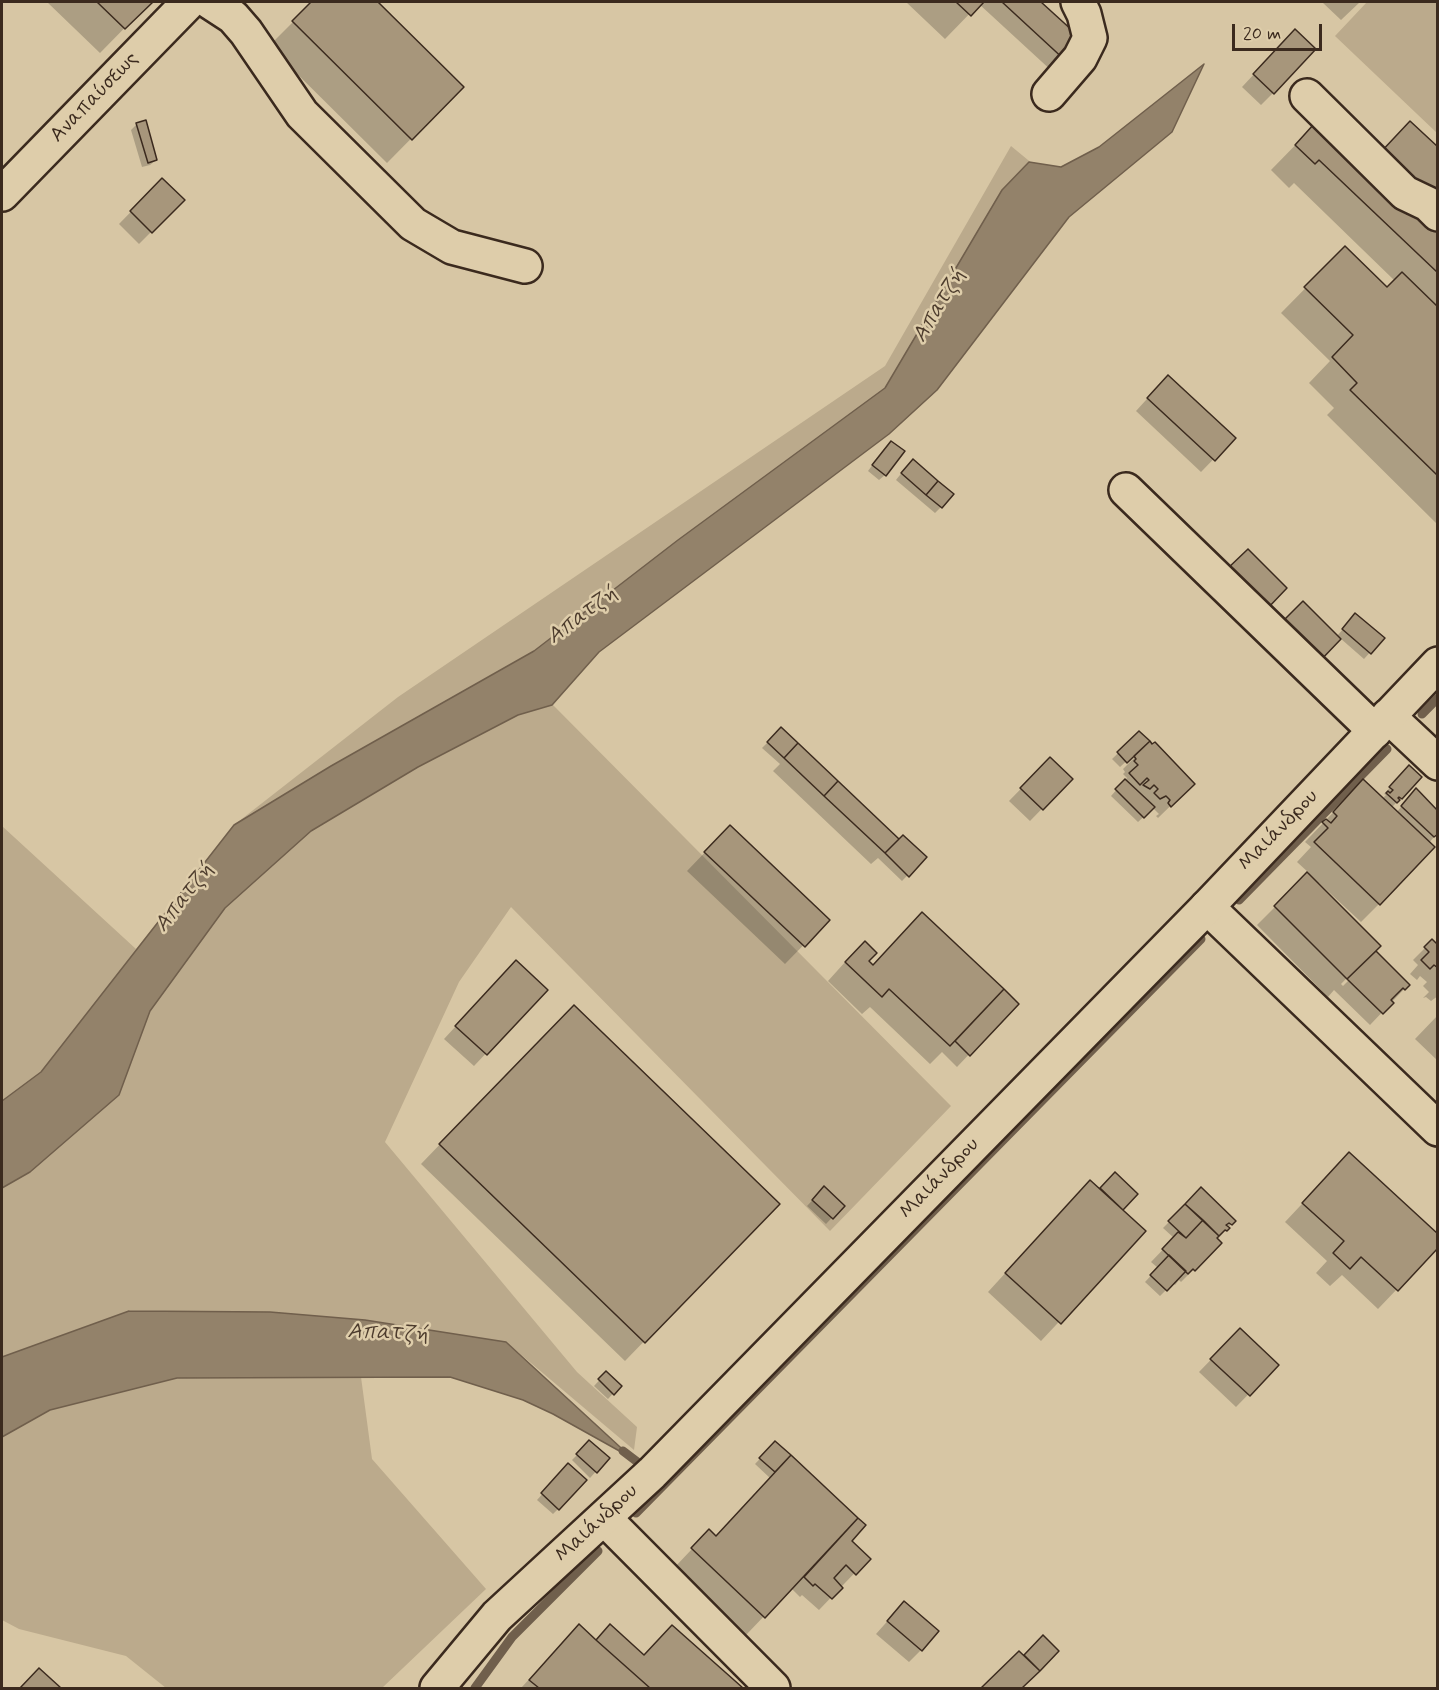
<!DOCTYPE html>
<meta charset="utf-8">
<style>
body{margin:0}
#map{position:relative;width:1439px;height:1690px;overflow:hidden;background:#d7c6a4;font-family:Mynerve,sans-serif}
canvas{display:block}
.frame{position:absolute;inset:0;border:3px solid #3b2a1e;pointer-events:none}
.scale{position:absolute;left:1232px;top:24px;width:90px;height:27px;box-sizing:border-box;border:3px solid #3b2a1e;border-top:0;padding-left:8px;font-size:18px;line-height:21px;white-space:nowrap;color:#3b2a1e;-webkit-text-stroke:4px #decdaa;paint-order:stroke}
</style>
<div id="map">
<canvas width="1439" height="1690"></canvas>
<div class="frame"></div>
<div class="scale">20 m</div>
</div>
<script>
const ctx = document.querySelector('canvas').getContext('2d');
ctx.lineJoin = 'round';
function paint(path, color) { ctx.fillStyle = color; ctx.fill(path, 'evenodd'); }
const poly = rows => new Path2D(rows.map(r => 'M' + r).join(''));
function strokePath(path, color, width, dash) { ctx.strokeStyle = color; ctx.lineWidth = width; ctx.lineCap = dash ? 'butt' : 'round'; ctx.setLineDash(dash || []); ctx.stroke(path); }
function label(font, color, halo, rows, align = 'center') {
  ctx.font = font + ' Mynerve,sans-serif'; ctx.lineWidth = 5; ctx.setLineDash([]); ctx.textBaseline = 'middle'; ctx.strokeStyle = halo; ctx.fillStyle = color; for (const [text, x, y, turn = 0] of rows) {
    ctx.save(); ctx.translate(x, y); ctx.rotate((+turn || 0) * Math.PI / 180); ctx.textAlign = isNaN(turn) ? turn : align; if (halo) ctx.strokeText(text, 0, 0); ctx.fillText(text, 0, 0); ctx.restore();
  }
}
const green = poly([
 [1367,2,1437,2,1437,133,1335,36],
 [1011,146,1051,179,933,394,898,426,599,652,553,705,951,1106,830,1231,511,907,459,982,385,1142,577,1372,637,1427,634,1450,506,1342,2,1386,2,826,136,949,234,825,398,697,885,366],
 [361,1377,372,1459,486,1589,382,1688,166,1688,126,1656,19,1629,2,1620,2,1390,177,1378]
]);
const water = poly([
 [1204,64,1172,132,1069,217,937,390,889,434,599,652,552,705,518,715,418,767,311,831,225,908,150,1011,119,1095,30,1172,2,1188,2,1101,41,1072,234,825,331,766,534,651,678,540,885,388,1002,190,1029,162,1061,167,1099,147,1204,64],
 [129,1311,270,1312,365,1320,506,1342,632,1458,553,1414,523,1400,450,1377,177,1378,50,1410,2,1437,2,1357,129,1311]
]);
const shadow = poly([
 [47,2,150,2,100,53],
 [313,2,375,2,462,87,387,163,269,46],
 [906,2,1039,2,1083,42,1054,73,979,4,945,39],
 [1322,2,1360,2,1341,20],
 [1283,43,1273,93,1261,105,1242,87],
 [137,124,156,160,150,165,142,167,131,130],
 [1314,126,1362,172,1438,149,1437,524,1327,415,1334,408,1309,383,1330,361,1281,313,1345,248,1387,289,1395,281,1294,183,1289,188,1271,170],
 [162,180,183,200,139,244,119,224],
 [1156,389,1234,438,1201,472,1136,411],
 [885,448,885,475,879,480,868,471],
 [907,466,941,507,935,513,896,480],
 [1350,621,1383,638,1364,659,1340,638,1305,673],
 [781,729,899,841,925,857,902,881,878,858,871,864,773,771,780,764,762,748],
 [1139,733,1193,784,1158,818,1156,816,1159,814,1153,808,1138,822,1111,796,1127,778,1123,774,1125,772,1123,769,1135,757,1133,755,1120,767,1112,759],
 [1050,759,1071,779,1030,821,1009,801],
 [1409,767,1401,798,1391,808,1396,813,1410,796,1438,832,1379,904,1361,922,1319,883,1317,885,1378,946,1341,984,1343,986,1376,953,1408,985,1370,1025,1334,990,1328,997,1257,925,1309,873,1297,862,1311,847,1305,842,1345,800,1382,799,1386,795,1384,794],
 [711,846,828,920,785,964,687,871],
 [922,914,1017,1004,957,1067,942,1052,930,1064,870,1007,862,1014,828,981,846,961,867,962,872,966],
 [1432,941,1436,945,1438,943,1438,996,1431,1001,1426,997,1423,998,1429,992,1423,986,1427,982,1420,976,1417,980,1410,974,1418,965,1413,960],
 [504,974,546,990,474,1066,444,1039],
 [1438,1015,1438,1061,1415,1039],
 [555,1025,777,1204,625,1361,421,1164],
 [1331,1173,1438,1246,1378,1309,1342,1275,1330,1286,1316,1273,1327,1261,1285,1222],
 [1115,1174,1136,1194,1121,1210,1144,1231,1041,1341,988,1292,1072,1200,1099,1190],
 [824,1188,843,1206,826,1224,807,1206],
 [1201,1190,1234,1221,1217,1240,1220,1243,1181,1282,1179,1280,1175,1285,1173,1283,1160,1296,1145,1282,1158,1268,1151,1262,1174,1238,1163,1228],
 [1228,1342,1277,1365,1236,1407,1199,1372],
 [606,1373,620,1386,608,1399,594,1386],
 [590,1442,608,1458,590,1478,572,1460],
 [775,1443,784,1460,854,1525,849,1541,868,1559,819,1610,802,1595,800,1597,791,1588,746,1635,674,1568,709,1531,715,1537,770,1478,755,1464],
 [563,1471,558,1509,553,1514,537,1500],
 [892,1616,921,1650,909,1662,876,1634],
 [672,1627,740,1688,521,1688,561,1645,595,1641,643,1656],
 [1043,1638,1057,1651,1020,1688,983,1688,1019,1653,1024,1657],
 [40,1670,59,1688,21,1688]
]);
const stream = poly([
 [1422,714,1438,698],
 [1239,900,1387,749],
 [623,1451,648,1470],
 [636,1513,1201,939],
 [475,1688,512,1637,598,1551]
]);
const building = poly([
 [97,2,153,2,125,29,97,2],
 [311,2,378,2,464,87,412,140,292,21,311,2],
 [956,2,984,2,971,16,956,2],
 [1002,2,1041,2,1085,42,1067,62,1002,2],
 [1295,29,1316,49,1274,94,1253,74,1295,29],
 [146,120,157,160,148,163,136,123,146,120],
 [1410,121,1438,147,1438,198,1379,154,1410,121],
 [1314,124,1407,214,1415,206,1438,228,1438,273,1319,160,1315,164,1295,145,1314,124],
 [162,178,185,200,152,233,130,211,162,178],
 [1345,246,1387,287,1402,272,1438,307,1438,476,1350,390,1357,383,1332,357,1353,335,1304,287,1345,246],
 [1168,375,1236,438,1215,461,1147,398,1168,375],
 [891,441,905,451,886,476,872,465,891,441],
 [913,459,938,481,926,495,901,473,913,459],
 [938,481,954,494,942,508,926,495,938,481],
 [1248,549,1287,588,1266,610,1226,570,1248,549],
 [1303,601,1341,639,1319,662,1280,624,1303,601],
 [1355,613,1385,638,1371,654,1342,629,1355,613],
 [781,727,798,743,784,758,767,742,781,727],
 [1139,731,1150,741,1127,763,1117,752,1139,731],
 [1150,741,1152,744,1155,742,1195,784,1171,807,1168,803,1170,800,1166,796,1160,799,1154,793,1158,789,1154,785,1150,789,1143,785,1149,780,1147,778,1140,785,1129,773,1138,765,1134,761,1136,759,1134,756,1150,741],
 [798,743,838,781,824,796,784,758,798,743],
 [1050,757,1073,779,1043,810,1020,788,1050,757],
 [1409,765,1422,777,1402,799,1399,797,1398,798,1400,800,1397,803,1386,793,1388,791,1390,793,1393,790,1389,787,1409,765],
 [1125,779,1155,807,1144,818,1115,789,1125,779],
 [1363,779,1435,847,1380,905,1314,842,1328,828,1322,822,1326,819,1331,823,1337,816,1333,812,1363,779],
 [838,781,899,839,885,853,824,796,838,781],
 [1416,788,1438,811,1438,834,1434,837,1401,806,1416,788],
 [730,825,830,920,805,947,704,852,730,825],
 [903,835,927,857,909,877,885,853,903,835],
 [1307,872,1381,946,1347,979,1274,906,1307,872],
 [922,912,1004,989,950,1046,889,989,882,997,845,962,865,941,877,953,869,961,873,965,922,912],
 [1432,939,1436,943,1438,941,1438,968,1434,965,1430,969,1421,960,1429,952,1424,947,1432,939],
 [1376,951,1410,985,1405,990,1403,988,1391,1000,1394,1003,1383,1014,1347,979,1376,951],
 [516,960,548,990,487,1055,455,1026,516,960],
 [1004,989,1019,1004,970,1056,955,1041,1004,989],
 [574,1005,780,1204,645,1343,439,1144,574,1005],
 [1349,1152,1438,1234,1438,1248,1398,1291,1361,1257,1350,1269,1333,1253,1344,1241,1302,1203,1349,1152],
 [1115,1172,1138,1194,1123,1210,1100,1188,1115,1172],
 [1090,1180,1146,1231,1061,1324,1005,1273,1090,1180],
 [824,1186,845,1206,833,1219,812,1200,824,1186],
 [1201,1187,1236,1221,1232,1225,1229,1223,1226,1225,1230,1228,1227,1231,1225,1230,1219,1236,1185,1204,1201,1187],
 [1185,1204,1203,1220,1186,1238,1168,1221,1185,1204],
 [1203,1220,1219,1236,1217,1238,1222,1243,1195,1271,1193,1269,1188,1274,1162,1249,1178,1232,1186,1238,1203,1220],
 [1169,1255,1186,1271,1167,1291,1150,1275,1169,1255],
 [1240,1328,1279,1365,1250,1396,1210,1359,1240,1328],
 [606,1371,622,1386,614,1395,598,1379,606,1371],
 [589,1440,610,1458,597,1473,576,1454,589,1440],
 [775,1441,791,1455,775,1472,759,1458,775,1441],
 [791,1455,858,1518,765,1618,691,1548,709,1529,716,1536,791,1455],
 [568,1463,587,1480,559,1510,541,1493,568,1463],
 [858,1518,866,1525,852,1541,871,1559,856,1575,846,1565,834,1578,843,1588,832,1599,815,1584,813,1586,804,1577,858,1518],
 [904,1601,939,1631,922,1651,887,1621,904,1601],
 [579,1624,596,1640,650,1688,539,1688,529,1680,579,1624],
 [610,1624,644,1655,672,1625,743,1688,650,1688,596,1640,610,1624],
 [1043,1635,1059,1651,1040,1671,1024,1655,1043,1635],
 [1019,1651,1040,1671,1022,1688,981,1688,1019,1651],
 [39,1668,61,1688,20,1688,39,1668]
]);
const minor = poly([
 [210,2,233,17,246,32,302,114,413,224,452,247,525,266],
 [1049,94,1080,58,1090,38,1084,14,1078,2],
 [1307,96,1405,193,1428,204,1438,214],
 [2,194,189,2],
 [1126,490,1375,731],
 [1388,716,1438,763],
 [1207,907,1438,1129],
 [604,1518,773,1688]
]);
const major = poly([
 [437,1688,497,1616,652,1473,1207,907,1438,664]
]);
const streetNames = [
 ["Αναπαύσεως",95,98,-46],
 ["Μαιάνδρου",1279,831,-46],
 ["Μαιάνδρου",940,1179,-46],
 ["Μαιάνδρου",597,1524,-43]
];
const waterNames = [
 ["Απατζή",940,306,-59],
 ["Απατζή",583,616,-37],
 ["Απατζή",185,898,-52],
 ["Απατζή",388,1334,2]
];
paint(green, '#bbaa8c');
paint(water, '#93826a');
strokePath(water, '#705f4c', 1.5);
paint(shadow, '#0003');
strokePath(stream, '#705f4c', 9);
paint(building, '#a7967b');
strokePath(building, '#3b2a1e', 1.5);
strokePath(minor, '#3b2a1e', 38);
strokePath(major, '#3b2a1e', 38);
strokePath(minor, '#decdaa', 33);
strokePath(major, '#decdaa', 33);
label('21px', '#3b2a1e', '#decdaa', streetNames);
label('italic 22px', '#4d3c2d', '#decdaa', waterNames);
</script>
